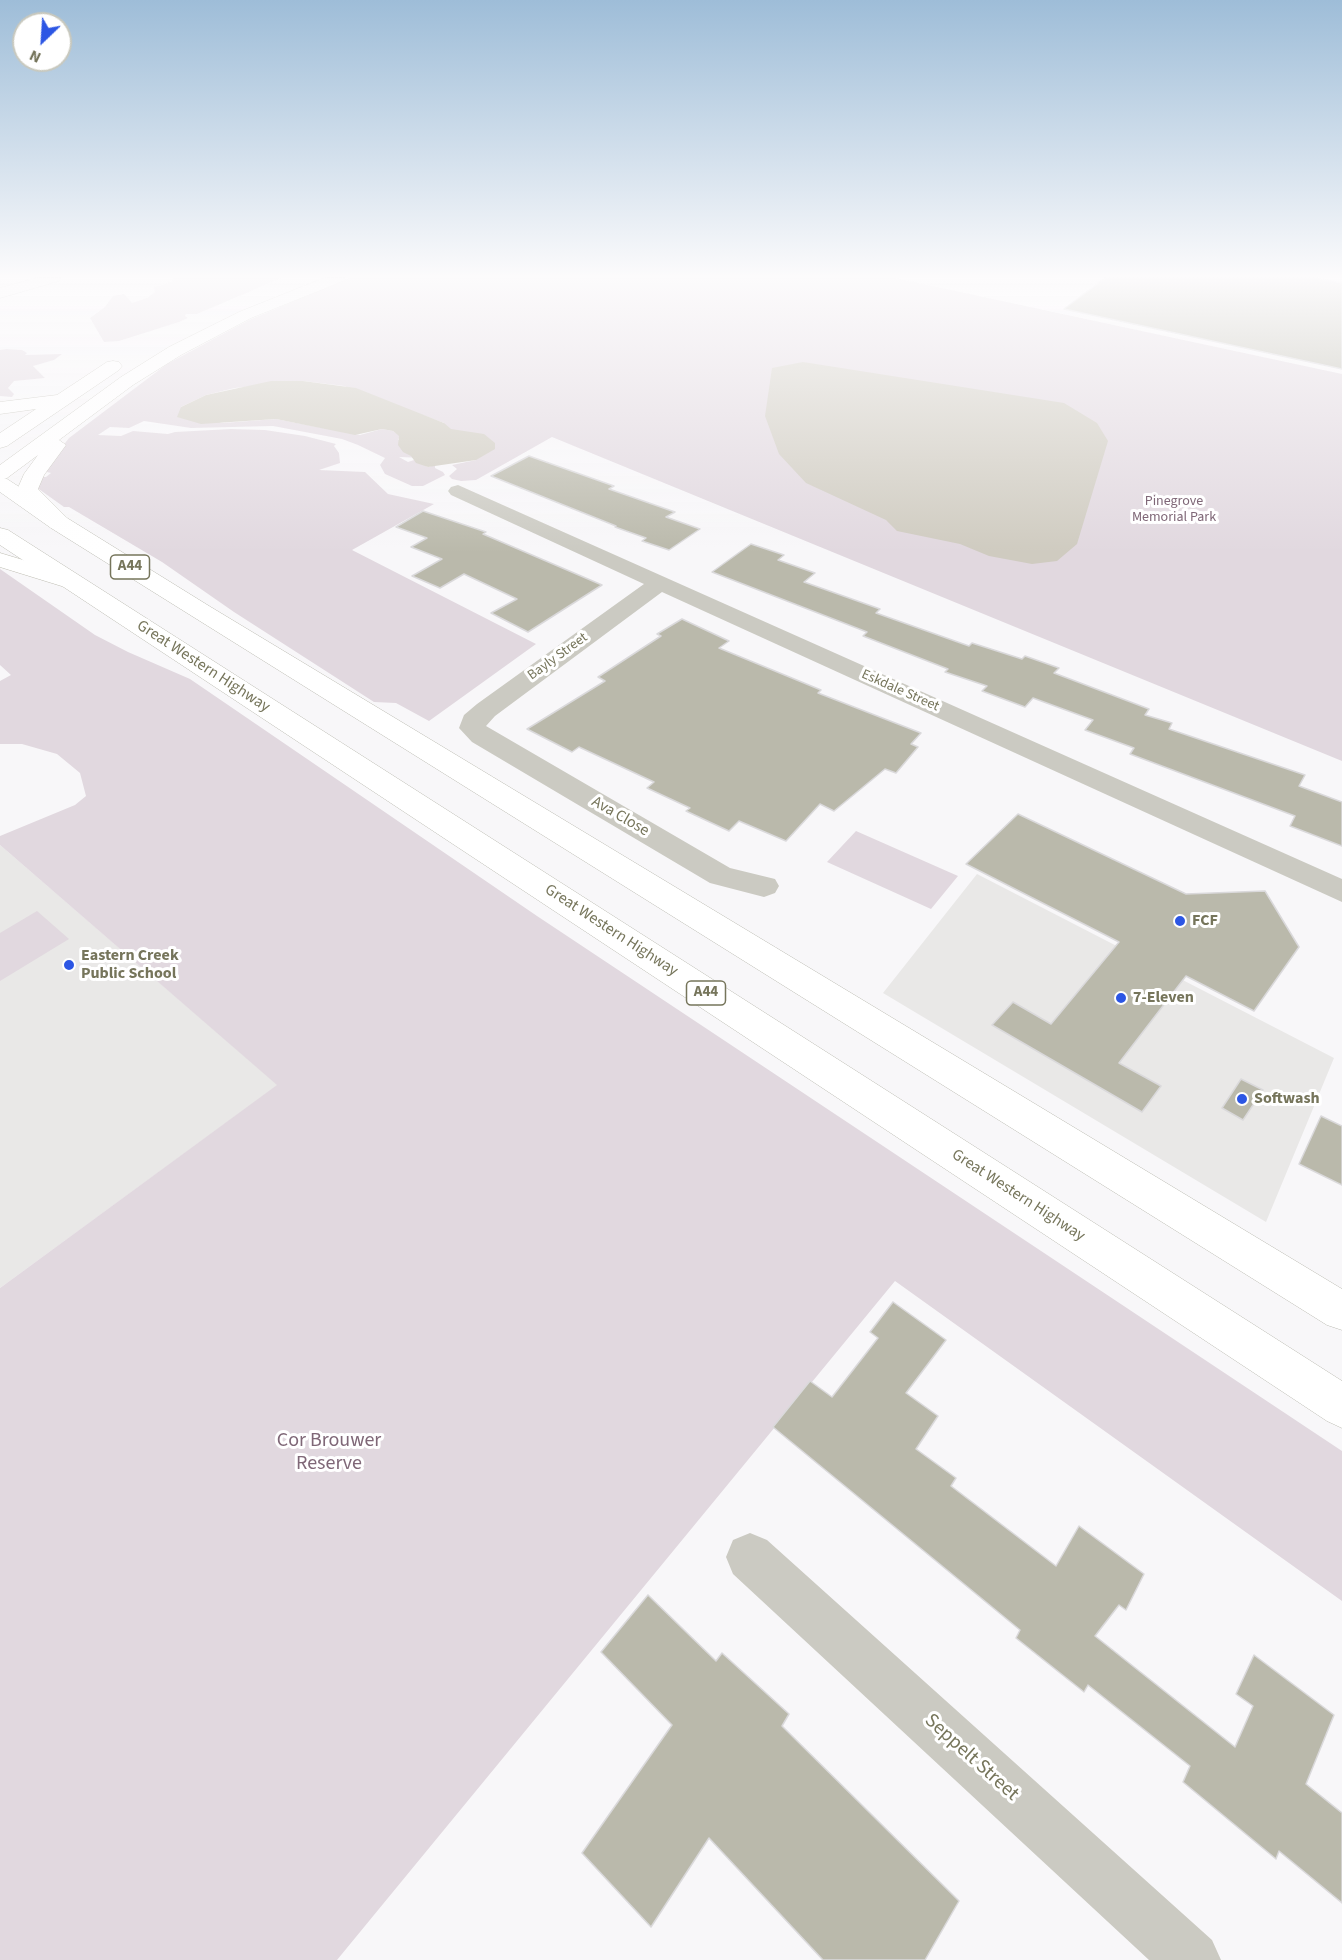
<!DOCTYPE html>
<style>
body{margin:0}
#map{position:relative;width:1342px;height:1960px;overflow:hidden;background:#f8f7f9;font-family:"Source Sans 3",sans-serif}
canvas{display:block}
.north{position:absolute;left:12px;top:12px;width:60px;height:60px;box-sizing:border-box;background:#fff;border:2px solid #c8c8bd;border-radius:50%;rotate:205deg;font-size:16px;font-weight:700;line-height:24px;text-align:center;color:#76755b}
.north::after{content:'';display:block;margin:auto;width:21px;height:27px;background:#2c56e4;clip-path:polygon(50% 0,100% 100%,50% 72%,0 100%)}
</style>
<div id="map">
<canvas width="1342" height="1960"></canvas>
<div class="north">N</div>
</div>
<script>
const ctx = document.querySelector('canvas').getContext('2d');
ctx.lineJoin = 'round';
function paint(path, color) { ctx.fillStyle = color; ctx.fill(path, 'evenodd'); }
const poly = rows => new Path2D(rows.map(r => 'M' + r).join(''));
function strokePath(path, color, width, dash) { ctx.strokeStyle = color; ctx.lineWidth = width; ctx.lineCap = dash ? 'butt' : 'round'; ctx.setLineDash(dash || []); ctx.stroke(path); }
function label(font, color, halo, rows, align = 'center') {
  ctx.font = font + ' "Source Sans 3",sans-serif'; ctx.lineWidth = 6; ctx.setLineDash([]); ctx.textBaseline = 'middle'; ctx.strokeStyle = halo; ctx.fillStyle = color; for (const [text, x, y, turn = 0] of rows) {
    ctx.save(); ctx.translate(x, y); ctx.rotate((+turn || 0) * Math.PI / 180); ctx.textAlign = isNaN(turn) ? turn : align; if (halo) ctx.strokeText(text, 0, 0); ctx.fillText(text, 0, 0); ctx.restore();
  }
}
const built = poly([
 [0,845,278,1085,0,1288],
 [977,874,1334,1058,1266,1222,883,993]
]);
const green = poly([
 [173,278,281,278,197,314,186,314,185,316,188,318,179,322,119,341,104,342,90,318,105,307,113,296,124,294,132,303,147,298,155,292,154,287,172,282],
 [350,278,895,278,1342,374,1342,761,552,437,476,480,461,481,452,479,449,476,457,469,452,465,476,460,399,457,408,462,414,460,428,467,435,465,435,468,443,472,445,475,423,486,412,486,385,474,380,465,385,458,358,445,342,439,273,426,191,428,144,421,129,428,110,427,98,435,121,436,133,431,168,434,175,432,231,429,265,430,305,436,336,444,334,446,339,453,340,463,319,470,365,472,388,494,434,504,352,550,536,644,429,721,396,703,374,702,234,612,162,562,69,507,64,507,36,487,39,477,46,477,51,473,43,471,69,438,167,364,249,320],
 [303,381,344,386,444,423,398,440,400,436,393,431,382,429,360,435,276,419,222,423,181,407,206,395,235,388],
 [6,349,22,350,27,353,25,355,62,354,54,360,33,366,45,378,14,381,8,388,14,394,12,397,0,396,0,350],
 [0,569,95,635,128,652,190,679,537,916,1342,1451,1342,1601,895,1281,337,1960,0,1960,0,1288,277,1085,0,845,0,836,75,805,86,796,80,773,57,754,22,744,0,744,0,681,11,675,0,665],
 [856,831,958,876,931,909,827,862],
 [37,911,69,939,0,981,0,933]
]);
const water = poly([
 [803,362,1064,403,1097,423,1108,441,1077,544,1057,561,1032,564,989,556,960,544,897,531,886,520,806,483,779,454,765,416,772,368],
 [271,381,303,381,356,388,444,423,451,429,484,434,495,443,495,449,476,460,428,467,416,463,411,456,403,452,398,445,399,436,393,431,382,429,355,435,276,419,201,424,177,417,181,407,206,395]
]);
const building = poly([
 [1105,278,1316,278,1342,283,1342,369,1064,309,1105,278],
 [529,456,614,486,609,489,675,512,666,517,700,529,669,550,642,541,646,538,615,527,616,526,491,476,529,456],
 [423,511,486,532,483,534,602,585,528,632,491,613,517,599,464,574,440,588,412,576,442,559,411,547,427,538,396,527,423,511],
 [751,544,784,555,778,560,815,573,804,582,880,609,876,613,969,646,972,643,1022,659,1025,656,1059,668,1054,673,1149,709,1145,715,1172,723,1169,729,1305,775,1299,786,1342,802,1342,846,1290,826,1295,816,1130,754,1134,748,1085,730,1093,720,1033,698,1025,707,982,691,987,686,945,672,948,669,863,636,867,632,712,572,751,544],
 [682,619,729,641,719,648,821,690,818,693,921,733,911,744,918,747,896,773,885,769,834,811,820,804,786,841,739,821,729,831,686,811,690,808,647,788,654,782,579,747,572,752,527,729,605,681,598,677,661,636,657,634,682,619],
 [1018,814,1186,894,1265,891,1299,947,1254,1011,1186,976,1119,1063,1161,1086,1142,1112,992,1025,1013,1002,1051,1024,1119,942,966,864,1018,814],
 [1241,1079,1263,1090,1243,1120,1222,1108,1241,1079],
 [1321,1116,1342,1126,1342,1185,1299,1164,1321,1116],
 [893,1302,946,1340,906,1393,938,1416,916,1449,956,1478,951,1486,1056,1566,1079,1526,1144,1574,1126,1610,1119,1605,1095,1636,1235,1747,1253,1706,1236,1694,1254,1655,1334,1715,1306,1784,1342,1813,1342,1903,1279,1851,1276,1859,1183,1782,1190,1766,1088,1685,1084,1692,1016,1638,1020,1630,773,1427,810,1381,832,1397,878,1338,870,1332,893,1302],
 [648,1595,716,1661,722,1653,789,1714,782,1726,959,1901,925,1960,823,1960,709,1838,651,1927,582,1853,672,1725,601,1652,648,1595]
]);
const minor = poly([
 [458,485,1342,879,1342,902,662,592,495,716,486,726,730,868,775,879,779,886,775,893,764,897,710,883,472,742,459,728,464,715,477,704,644,584,451,495,448,491,451,487,458,485],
 [750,1533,767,1540,1212,1940,1221,1960,1149,1960,733,1574,726,1557,733,1540,750,1533]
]);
const secondary = poly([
 [324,278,345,278,343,281,251,318,181,355,133,385,59,440,66,445,44,475,38,489,67,518,70,523,67,528,59,529,51,528,17,490,24,474,38,455,7,478,0,480,0,465,121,377,169,347,239,312,324,278],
 [113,361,119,362,122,366,119,370,7,446,0,448,0,433,36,409,0,414,0,402,57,395,107,362,113,361],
 [0,553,76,576,79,581,76,586,68,588,0,567,0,553]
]);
const trunk = poly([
 [0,477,7,479,67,518,209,606,1342,1289,1342,1330,1327,1325,51,528,0,492,0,477],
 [0,528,8,530,1342,1381,1342,1428,1327,1421,0,545,0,528]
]);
const motorway = poly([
 [36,278,61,278,59,281,0,298,0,288,36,278]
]);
const markers = [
 [1180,921,6,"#2c56e4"],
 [69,965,6,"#2c56e4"],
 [1121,998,6,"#2c56e4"],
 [1242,1099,6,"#2c56e4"]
];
const farParknames = [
 ["Pinegrove",1174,502],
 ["Memorial Park",1174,518]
];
const farStreetnames = [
 ["Bayly Street",558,657,-36],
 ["Eskdale Street",900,691,24]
];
const shields = [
 [130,567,39],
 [706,993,39]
];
const shieldNames = [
 ["A44",130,567],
 ["A44",706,993]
];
const streetNames = [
 ["Great Western Highway",203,667,33],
 ["Ava Close",620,817,30],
 ["Great Western Highway",611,931,33],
 ["Great Western Highway",1018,1196,33]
];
const poiNames = [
 ["FCF",1192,921],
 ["Eastern Creek",81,956],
 ["Public School",81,974],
 ["7-Eleven",1133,998],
 ["Softwash",1254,1099]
];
const nearParknames = [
 ["Cor Brouwer",329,1442],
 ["Reserve",329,1465]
];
const nearStreetnames = [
 ["Seppelt Street",971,1758,42]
];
paint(built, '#e9e8e7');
paint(green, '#e1d8df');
paint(water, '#cfcbc0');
paint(building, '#bab9ab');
strokePath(building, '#dad9db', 1.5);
strokePath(secondary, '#bebdb2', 1);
strokePath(trunk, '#bcbcb3', 1);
strokePath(motorway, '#bcbcb3', 1);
paint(minor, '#cbcac2');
paint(secondary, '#fff');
paint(trunk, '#fff');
paint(motorway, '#fff');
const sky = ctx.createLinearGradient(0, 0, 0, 553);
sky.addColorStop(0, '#9ebdd8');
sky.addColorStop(0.5, '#fcfbfc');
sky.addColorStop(1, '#fcfbfc00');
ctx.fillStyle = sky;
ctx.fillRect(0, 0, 1342, 553);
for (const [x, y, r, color] of markers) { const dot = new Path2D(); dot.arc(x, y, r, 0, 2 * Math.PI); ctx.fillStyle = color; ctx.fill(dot); strokePath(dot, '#fff', 2); }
label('14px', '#7f6777', '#fff', farParknames);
label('14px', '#76755b', '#fff', farStreetnames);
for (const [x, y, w] of shields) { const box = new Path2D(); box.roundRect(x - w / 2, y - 12, w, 24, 4.5); ctx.fillStyle = '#fff'; ctx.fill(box); strokePath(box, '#76755b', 1.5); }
label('bold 15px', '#76755b', null, shieldNames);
label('16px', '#76755b', '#fff', streetNames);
label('bold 16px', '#76755b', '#fff', poiNames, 'left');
label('20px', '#7f6777', '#fff', nearParknames);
label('20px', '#76755b', '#fff', nearStreetnames);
</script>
